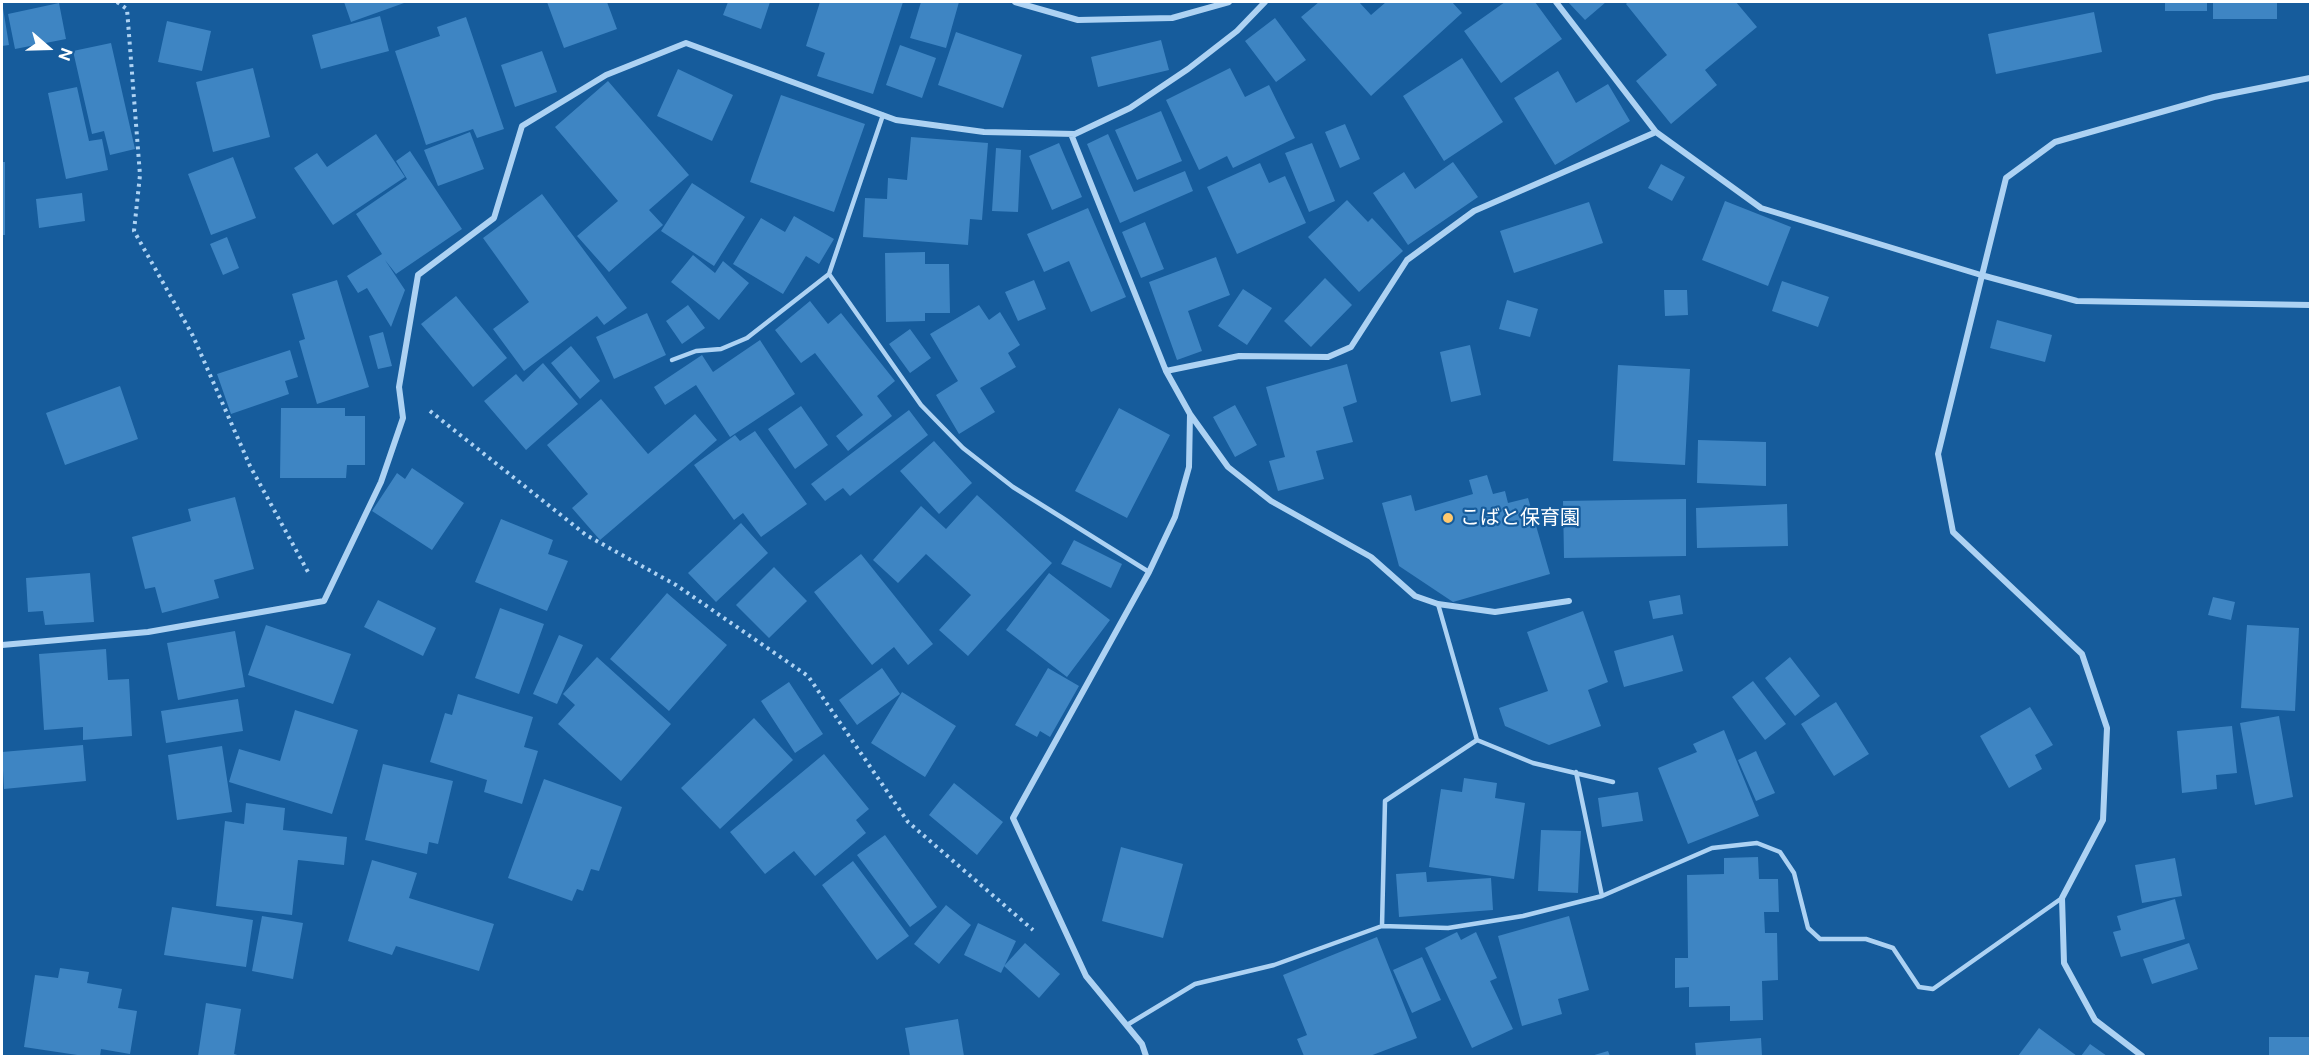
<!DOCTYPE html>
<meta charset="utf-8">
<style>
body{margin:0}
#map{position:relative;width:2312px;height:1058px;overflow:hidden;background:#165c9c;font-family:"Public Sans",sans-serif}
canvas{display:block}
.frame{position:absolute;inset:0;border:3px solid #fff;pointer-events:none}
.north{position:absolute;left:18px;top:18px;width:60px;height:60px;-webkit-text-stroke:4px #165c9c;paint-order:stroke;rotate:110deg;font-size:16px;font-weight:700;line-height:24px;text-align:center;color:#fff}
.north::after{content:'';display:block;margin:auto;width:21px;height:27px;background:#fff;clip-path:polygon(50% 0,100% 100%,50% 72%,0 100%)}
</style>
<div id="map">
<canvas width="2312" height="1058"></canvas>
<div class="frame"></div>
<div class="north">N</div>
</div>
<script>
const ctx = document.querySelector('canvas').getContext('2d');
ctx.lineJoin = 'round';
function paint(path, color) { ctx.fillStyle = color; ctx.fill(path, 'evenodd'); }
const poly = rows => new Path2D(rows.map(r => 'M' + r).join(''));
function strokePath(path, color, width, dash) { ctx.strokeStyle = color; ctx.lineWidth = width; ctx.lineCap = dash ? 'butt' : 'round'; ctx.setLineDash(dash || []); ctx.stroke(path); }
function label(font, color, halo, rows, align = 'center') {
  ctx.font = font + ' "Public Sans","Noto Sans JP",sans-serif'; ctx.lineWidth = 4.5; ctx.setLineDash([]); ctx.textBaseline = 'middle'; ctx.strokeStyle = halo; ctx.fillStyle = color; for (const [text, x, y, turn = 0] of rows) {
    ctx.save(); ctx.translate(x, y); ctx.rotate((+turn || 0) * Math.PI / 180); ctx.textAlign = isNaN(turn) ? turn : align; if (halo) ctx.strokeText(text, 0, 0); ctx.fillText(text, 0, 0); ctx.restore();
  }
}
const building = poly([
 [2,2,9,45,2,46],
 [344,2,404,2,404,3,351,22],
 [547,2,607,2,617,29,564,48],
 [728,2,770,2,761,29,723,15],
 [820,2,903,2,873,94,817,76,825,53,806,46],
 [921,2,959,2,946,48,910,38],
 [1319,2,1359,2,1371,15,1386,2,1452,2,1462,13,1371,96,1301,17],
 [1505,2,1535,2,1562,39,1501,83,1464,31],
 [1568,2,1606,2,1585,20],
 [1628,2,1736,2,1757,27,1705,70,1717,85,1671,124,1636,81,1667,55,1626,4],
 [2165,2,2207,2,2207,11,2165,11],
 [2213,2,2277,2,2277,19,2213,19],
 [59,3,66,39,15,49,8,14],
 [2094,12,2102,52,1996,74,1988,34],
 [380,16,389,51,321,69,312,35],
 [466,17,504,129,477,138,473,129,426,145,395,51,440,36,437,27],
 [1275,18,1306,60,1276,82,1245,41],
 [167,21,211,31,202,71,158,62],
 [956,32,1022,55,1003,108,938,85],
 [1161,40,1169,70,1098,87,1091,57],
 [111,43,135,149,110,155,104,131,92,134,73,51],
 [900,45,936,58,922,98,886,85],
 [542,51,557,92,515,107,501,65],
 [1462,58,1503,122,1444,161,1403,96],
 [253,68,270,137,213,152,196,82],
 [1230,68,1245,97,1269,85,1295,138,1233,168,1227,156,1199,170,1166,100],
 [678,69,733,95,712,141,657,116],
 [1558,71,1576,103,1608,84,1630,121,1555,165,1514,98],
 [608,81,689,175,649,210,663,225,609,272,577,236,618,201,555,127],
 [77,87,89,141,102,139,108,170,66,179,48,93],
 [781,95,865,124,834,212,750,182],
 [1161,111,1182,161,1137,180,1115,130],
 [1345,124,1360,159,1340,168,1325,132],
 [470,132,484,169,438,186,424,150],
 [376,134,405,177,333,225,294,168,317,153,327,167],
 [1108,134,1134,192,1185,171,1193,191,1120,223,1087,144],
 [911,137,988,143,982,220,970,219,968,245,863,237,865,198,887,199,888,178,907,180],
 [1059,143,1082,197,1052,210,1029,156],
 [1312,143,1335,201,1309,212,1285,153],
 [996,148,1021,150,1018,212,992,211],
 [410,151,462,229,396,274,385,260,405,290,391,327,367,288,358,293,347,276,382,254,356,214,407,179,396,161],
 [233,157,256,218,211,235,188,174],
 [2,162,5,162,5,235,2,235],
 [1453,162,1478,197,1408,245,1373,193,1404,172,1415,189],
 [1260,163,1269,183,1285,176,1306,223,1237,254,1207,187],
 [1661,164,1685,177,1672,201,1648,188],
 [692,183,745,217,714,266,661,231],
 [82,193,85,221,39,228,36,199],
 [542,194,627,308,604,325,597,316,524,371,493,329,529,302,483,238],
 [1347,200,1368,222,1372,218,1403,251,1359,292,1308,237],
 [1725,201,1791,227,1768,286,1702,260],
 [1589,202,1603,243,1514,273,1500,231],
 [1088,208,1126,297,1091,312,1069,261,1044,272,1027,234],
 [794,216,834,239,819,264,806,256,783,294,733,264,761,218,785,232],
 [1145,222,1164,269,1141,278,1122,232],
 [227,237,239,268,223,275,210,244],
 [925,252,925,264,949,264,950,313,925,313,925,321,886,322,885,253],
 [693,255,715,273,723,261,749,283,719,320,671,282],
 [1216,257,1230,295,1188,311,1202,351,1177,360,1149,282],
 [1325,278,1352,305,1311,347,1284,321],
 [337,280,369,387,317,404,299,341,305,339,292,294],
 [1034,280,1046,309,1018,321,1005,292],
 [1782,281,1829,297,1818,327,1772,311],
 [1243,289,1272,308,1247,345,1218,326],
 [1664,290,1687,290,1688,315,1665,316],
 [456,296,507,358,473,387,421,324],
 [1507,300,1538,309,1530,337,1499,329],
 [810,301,828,324,841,313,895,381,877,396,892,416,848,451,836,436,863,415,815,353,801,363,775,330],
 [688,305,705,328,682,344,666,321],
 [979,305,989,320,1000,312,1020,345,1008,353,1016,367,980,388,995,412,959,434,936,395,958,381,930,334],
 [647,313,666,355,614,379,596,337],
 [1997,320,2052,335,2045,362,1990,348],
 [910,329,931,358,910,373,889,344],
 [383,332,392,366,378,369,369,336],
 [760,340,795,394,730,437,696,385,665,405,654,387,702,355,713,372],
 [1470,345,1481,395,1451,402,1440,352],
 [571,346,600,381,580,399,551,363],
 [290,350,298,377,285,381,289,394,231,414,217,374],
 [543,363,578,404,526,450,484,401,516,374,523,382],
 [1347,364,1357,402,1343,407,1353,442,1316,451,1324,479,1278,491,1269,461,1285,457,1266,387],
 [1618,365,1690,369,1685,465,1613,461],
 [120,386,138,439,65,465,46,413],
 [601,399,648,454,695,414,717,440,600,540,572,508,588,494,547,445],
 [1235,405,1257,445,1235,457,1213,417],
 [801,406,828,445,795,469,768,429],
 [281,408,345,408,345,416,365,416,365,465,347,465,346,478,280,478],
 [1119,408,1170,435,1127,518,1075,491],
 [909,410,928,435,850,496,843,488,825,501,811,484],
 [755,431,807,504,761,537,743,513,734,520,694,465,735,435,740,441],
 [1698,440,1766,442,1766,486,1697,483],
 [934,441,972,483,939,514,900,471],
 [412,468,464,503,432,550,372,511,397,473,405,479],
 [1487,475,1493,494,1505,491,1508,503,1528,498,1550,574,1453,602,1399,566,1382,503,1411,495,1415,511,1473,494,1469,480],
 [977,495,1052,563,968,656,939,630,971,595,926,554,898,583,873,560,921,506,946,529],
 [235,497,254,569,214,580,219,598,162,613,155,587,145,589,132,537,191,521,188,509],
 [1686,499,1686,556,1564,558,1563,501],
 [1787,504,1788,546,1697,548,1696,508],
 [501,519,553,540,548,554,568,561,547,611,475,582],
 [741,523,768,553,716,602,688,573],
 [1074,540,1122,564,1111,588,1061,564],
 [861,554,933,644,908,665,894,647,872,665,814,592],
 [774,567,807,601,769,638,736,605],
 [90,573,94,622,45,625,43,611,28,612,26,578],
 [1049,573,1110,620,1067,677,1006,630],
 [667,593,727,645,669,711,610,659],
 [1680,595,1683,614,1653,619,1649,601],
 [2213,597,2235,602,2231,620,2208,615],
 [378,600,436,628,423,656,364,627],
 [500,608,544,624,519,694,475,678],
 [1583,611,1608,682,1588,690,1601,726,1549,745,1505,726,1499,708,1548,691,1527,632],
 [266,625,351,654,333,704,248,675],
 [2247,625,2299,628,2295,711,2241,708],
 [235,631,245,687,178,700,167,643],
 [559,635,583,645,557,704,533,694],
 [1673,635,1683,671,1624,687,1614,651],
 [106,649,108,680,129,679,132,736,83,740,83,727,44,730,39,654],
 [597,657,671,724,621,781,558,724,575,705,563,694],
 [1790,657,1820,696,1795,716,1765,678],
 [882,668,900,694,857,725,839,700],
 [1048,668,1079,686,1050,737,1040,731,1037,737,1015,725],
 [1753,681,1786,724,1765,740,1732,697],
 [789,682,823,734,795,753,761,701],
 [902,692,956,726,925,777,871,743],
 [458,694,533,717,524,747,538,751,522,804,484,792,487,780,430,762,445,713,452,715],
 [238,699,243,731,166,743,161,711],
 [1836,702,1869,754,1834,776,1801,724],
 [2030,707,2053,745,2035,755,2042,769,2009,788,1980,736],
 [295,710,358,730,332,814,229,782,239,749,280,761],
 [2279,716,2293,797,2255,805,2240,723],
 [754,718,793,760,720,829,681,788],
 [2232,726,2237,773,2216,775,2217,789,2182,793,2177,731],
 [1724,730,1759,816,1688,844,1658,768,1697,752,1693,744],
 [83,745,86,781,4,789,2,752],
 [222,746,232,812,177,820,168,755],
 [1756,751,1775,793,1756,801,1738,760],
 [824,754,869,809,856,820,866,833,815,876,794,851,765,874,730,832],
 [383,764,453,781,438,844,429,842,427,854,365,840],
 [1464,778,1497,783,1495,798,1525,803,1514,879,1429,867,1441,789,1462,792],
 [544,779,622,807,599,871,591,869,583,891,577,889,572,901,508,878],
 [954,783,1003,822,977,855,929,815],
 [1638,792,1643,821,1602,827,1598,798],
 [246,803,285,808,283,830,347,837,344,865,298,860,292,915,216,906,225,821,244,824],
 [1541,830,1581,831,1578,893,1538,891],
 [885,835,937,907,910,927,857,855],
 [1121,847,1183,864,1163,938,1102,921],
 [1758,857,1759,879,1778,879,1779,912,1764,912,1765,933,1777,933,1778,980,1762,981,1763,1020,1730,1021,1730,1006,1689,1007,1689,987,1675,988,1675,958,1688,958,1687,875,1724,874,1724,858],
 [2175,858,2182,896,2142,903,2135,865],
 [372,860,417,873,409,898,494,924,479,971,396,946,392,955,348,941],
 [853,861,909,936,877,960,822,885],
 [1426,872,1427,882,1491,878,1493,910,1399,917,1396,874],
 [2175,899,2185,939,2121,957,2113,932,2121,930,2117,916],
 [946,905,971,925,939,964,914,944],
 [172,907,253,920,246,967,164,955],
 [262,916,303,923,293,979,252,971],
 [1569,916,1589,990,1558,999,1562,1014,1522,1026,1498,936],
 [978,923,1016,941,1001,973,964,955],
 [1457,932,1461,940,1476,932,1497,978,1490,981,1513,1029,1472,1048,1425,948],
 [1377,937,1417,1038,1370,1056,1304,1056,1297,1039,1307,1035,1283,975],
 [1025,943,1060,974,1039,998,1004,966],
 [2189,943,2198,969,2152,984,2143,959],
 [1422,957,1441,1000,1412,1013,1393,970],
 [60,968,89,972,87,983,122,989,118,1008,137,1011,130,1054,101,1049,100,1056,84,1056,24,1047,35,975,58,978],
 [206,1003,241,1009,234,1054,241,1056,198,1056],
 [958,1019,964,1056,910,1056,905,1028],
 [2039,1028,2077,1056,2018,1056],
 [2269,1037,2310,1037,2310,1056,2269,1056],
 [1761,1038,1762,1056,1696,1056,1695,1043],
 [2090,1044,2107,1056,2081,1056],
 [1608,1051,1610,1056,1591,1056]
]);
const path = poly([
 [117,2,127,9,140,175,134,231,193,336,250,466,308,572],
 [430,411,586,535,676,585,808,676,908,822,1033,930]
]);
const lane = poly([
 [883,115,829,274,921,405,963,448,1013,487,1149,572],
 [672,360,696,351,721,349,747,338,829,274],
 [1438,604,1477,740,1533,763,1613,782],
 [1576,772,1602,896],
 [1382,926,1385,801,1477,740],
 [1127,1025,1195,984,1274,965,1382,926,1448,928,1523,916,1602,896,1712,848,1757,843,1780,852,1794,873,1808,928,1820,939,1866,939,1893,948,1919,987,1933,989,2062,898]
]);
const street = poly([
 [1015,2,1078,20,1172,18,1229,2],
 [1556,2,1656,132,1761,208,1981,275,2077,301,2310,305],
 [1071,134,1166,371],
 [1190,414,1228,467,1271,501,1371,557,1415,596,1438,604,1495,612,1569,601],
 [2,645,148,632,324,601,381,482,403,418,399,387,418,275,494,218,522,126,606,75,686,43,896,120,984,132,1075,134,1130,108,1188,69,1237,31,1265,2],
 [1146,1056,1142,1044,1086,976,1013,818,1149,572,1175,517,1189,467,1190,414,1166,371,1239,356,1328,357,1351,347,1407,260,1474,211,1656,132],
 [2142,1056,2095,1020,2064,963,2062,898,2103,820,2107,728,2082,654,1953,532,1938,454,2006,178,2055,142,2214,97,2310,78]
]);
const markers = [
 [1448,518,6,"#ffc96e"]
];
const poiNames = [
 ["こばと保育園",1460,518]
];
paint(building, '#3e85c3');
strokePath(path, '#add2f3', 4, [3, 4.5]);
strokePath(lane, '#add2f3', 4.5);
strokePath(street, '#add2f3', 6);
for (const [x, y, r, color] of markers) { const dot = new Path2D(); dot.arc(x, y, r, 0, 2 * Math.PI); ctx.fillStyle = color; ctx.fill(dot); strokePath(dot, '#165c9c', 2); }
label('20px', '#fff', '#165c9c', poiNames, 'left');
</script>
